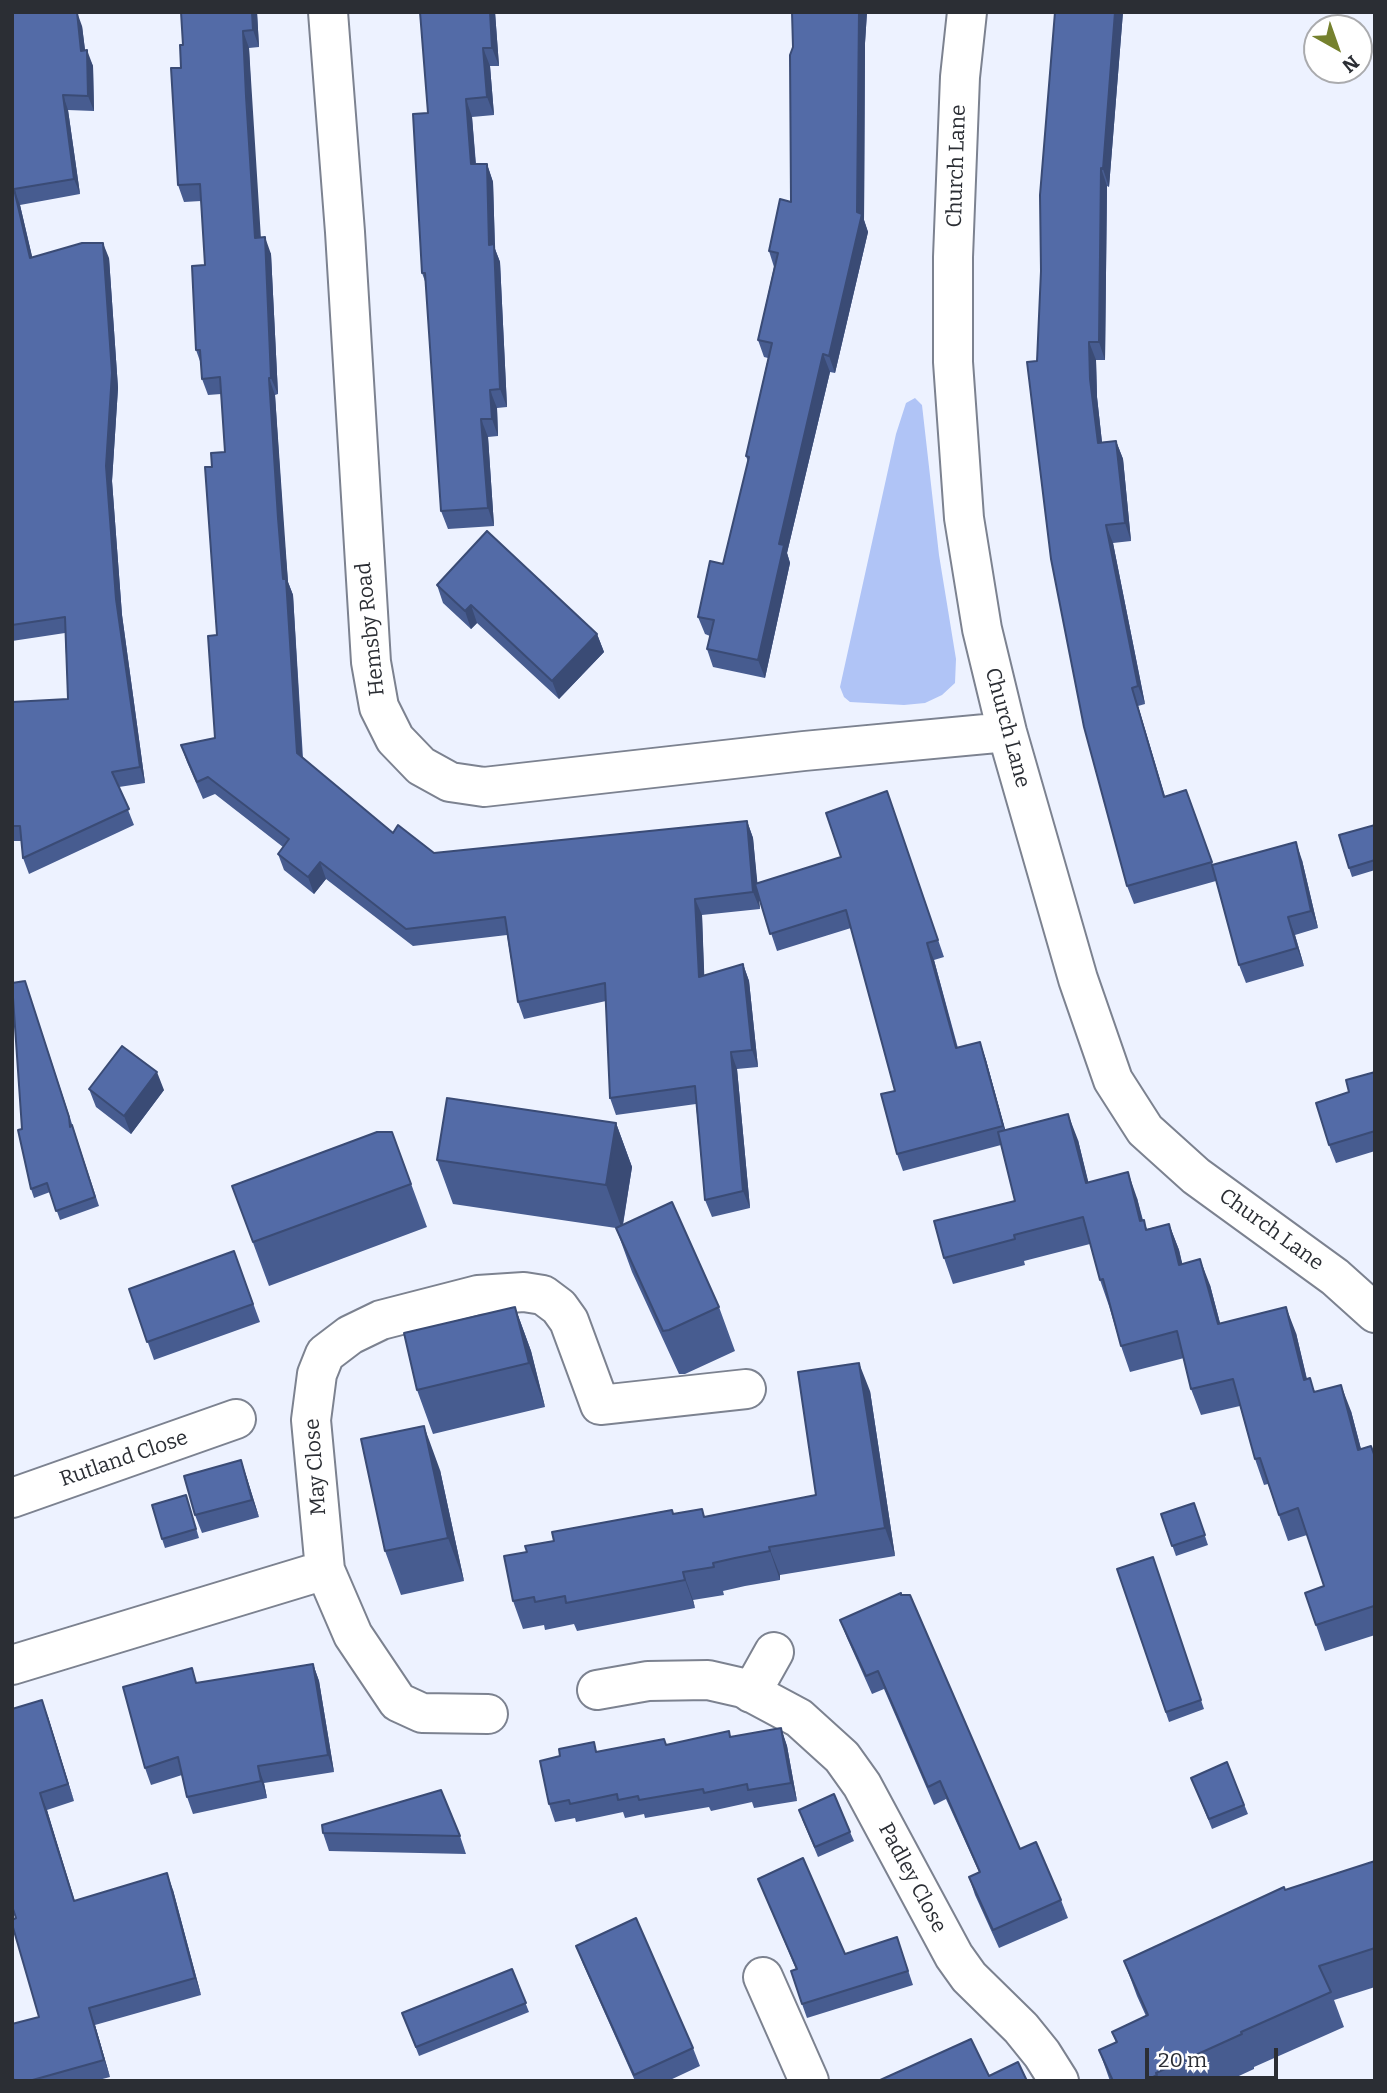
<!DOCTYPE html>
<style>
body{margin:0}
#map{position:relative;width:1387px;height:2093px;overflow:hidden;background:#edf2ff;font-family:Bitter,serif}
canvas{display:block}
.frame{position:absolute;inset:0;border:14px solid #2b2e34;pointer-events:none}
.north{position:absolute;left:1303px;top:14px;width:70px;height:70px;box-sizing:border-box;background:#fff;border:2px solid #aaabae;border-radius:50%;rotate:140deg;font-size:19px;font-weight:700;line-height:28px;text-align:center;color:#2b2e34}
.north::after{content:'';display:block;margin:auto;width:24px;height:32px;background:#75812e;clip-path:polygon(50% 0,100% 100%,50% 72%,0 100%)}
.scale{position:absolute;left:1145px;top:2048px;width:133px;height:32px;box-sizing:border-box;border:4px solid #2b2e34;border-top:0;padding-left:9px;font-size:21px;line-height:24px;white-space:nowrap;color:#2b2e34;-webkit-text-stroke:5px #fff;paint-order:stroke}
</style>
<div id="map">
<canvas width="1387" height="2093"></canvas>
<div class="frame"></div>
<div class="north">N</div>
<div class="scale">20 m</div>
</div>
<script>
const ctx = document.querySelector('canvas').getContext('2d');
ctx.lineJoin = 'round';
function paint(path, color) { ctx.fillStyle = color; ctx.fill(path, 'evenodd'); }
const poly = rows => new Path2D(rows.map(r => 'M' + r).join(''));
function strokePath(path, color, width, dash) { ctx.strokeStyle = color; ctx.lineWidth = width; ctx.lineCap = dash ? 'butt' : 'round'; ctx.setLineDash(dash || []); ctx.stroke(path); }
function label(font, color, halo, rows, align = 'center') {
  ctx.font = font + ' Bitter,serif'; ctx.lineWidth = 7; ctx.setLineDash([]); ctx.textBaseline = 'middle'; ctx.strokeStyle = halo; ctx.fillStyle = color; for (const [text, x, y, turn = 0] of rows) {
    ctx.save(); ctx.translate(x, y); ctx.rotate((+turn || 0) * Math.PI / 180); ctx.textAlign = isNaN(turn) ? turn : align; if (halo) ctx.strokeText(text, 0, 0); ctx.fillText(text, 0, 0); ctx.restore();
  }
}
const green = poly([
 [915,398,922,405,939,555,956,659,955,683,942,695,925,703,904,705,850,702,844,697,840,687,896,434,906,403]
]);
const minor = poly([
 [328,12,345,232,371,662,379,707,395,739,421,766,450,782,484,787,804,751,1007,732],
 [967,12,960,77,953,257,953,362,964,518,982,629,1007,732,1078,979,1113,1080,1145,1130,1196,1176,1335,1277,1375,1313],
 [12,1498,236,1419],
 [325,1570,353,1635,398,1702,422,1713,488,1714],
 [12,1665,325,1570,311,1420,317,1374,325,1354,350,1335,381,1320,478,1295,524,1292,543,1295,559,1307,569,1321,600,1405,746,1389],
 [597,1690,648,1681,708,1680,743,1688,799,1718,842,1757,862,1785,954,1956,969,1977,1021,2028,1042,2054,1059,2081],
 [751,1693,774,1652],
 [763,1977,809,2081]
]);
const wall = poly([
 [12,12,82,26,85,50,93,66,94,111,68,110,80,194,20,205,32,257,109,258,118,388,112,481,122,615,145,783,119,787,134,825,29,874,23,858,22,841,12,841,12,702,68,699,65,633,12,641],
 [257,12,259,47,249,48,252,113,260,237,271,254,278,394,275,395,284,535,288,582,293,595,303,758,393,833,434,853,747,821,753,838,757,884,841,857,887,791,944,957,934,960,958,1048,980,1042,986,1060,1005,1130,1078,1140,1088,1182,1137,1198,1143,1220,1147,1229,1169,1224,1179,1250,1182,1264,1210,1285,1220,1323,1296,1333,1307,1379,1315,1392,1351,1411,1361,1449,1375,1457,1375,1635,1325,1651,1316,1625,1324,1586,1307,1535,1288,1541,1268,1484,1264,1485,1255,1459,1240,1406,1201,1415,1191,1389,1184,1358,1130,1372,1121,1346,1109,1306,1100,1280,1090,1244,1024,1261,1025,1265,953,1284,944,1258,1015,1201,1001,1145,903,1171,897,1154,895,1091,851,928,777,951,758,894,760,909,702,915,704,976,743,964,749,981,758,1067,737,1069,750,1208,712,1217,705,1200,696,1104,616,1115,610,1098,606,1001,524,1019,518,1002,507,935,413,946,326,879,314,894,284,870,278,854,283,847,215,794,203,799,187,762,181,745,215,738,217,635,212,467,225,452,221,394,208,395,202,379,201,364,196,350,205,265,201,201,184,202,178,185,181,68,183,45],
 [495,12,499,66,490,66,494,115,472,117,476,164,487,164,493,182,495,249,500,262,507,407,497,408,498,436,488,437,494,526,448,529,441,511,426,284,422,273,428,113],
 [792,12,867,12,865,43,864,220,868,232,835,373,830,372,787,553,790,563,765,678,713,667,707,649,710,636,705,634,698,617,723,564,748,462,746,456,768,358,764,357,758,340,774,267,769,251,791,202,793,47],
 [1055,12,1123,12,1109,187,1107,186,1105,360,1096,360,1097,397,1102,442,1116,441,1123,459,1131,541,1113,543,1145,704,1138,706,1165,796,1186,790,1213,865,1302,860,1318,928,1295,935,1304,966,1246,983,1239,965,1216,881,1134,904,1127,886,1037,361],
 [437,585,597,634,604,652,559,699,477,623,471,629,443,603],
 [1375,825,1375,870,1352,877,1349,868],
 [25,981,99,1206,60,1220,50,1192,34,1198,31,1189,22,1129],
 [1375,1072,1375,1151,1336,1163,1329,1145,1349,1092],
 [89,1089,164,1090,131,1134,96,1107],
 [616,1123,632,1167,623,1225,719,1307,735,1351,685,1374,679,1374,632,1272,616,1228,453,1204,437,1160],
 [392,1132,427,1227,269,1286,232,1186],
 [234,1251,260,1322,154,1360,129,1289],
 [515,1307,531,1351,545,1407,433,1434,417,1390],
 [870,1391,895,1556,780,1575,780,1580,745,1586,723,1591,724,1595,693,1600,695,1608,577,1631,574,1624,545,1630,544,1625,523,1629,513,1601,527,1552,554,1541,672,1510,673,1514,705,1517,816,1495],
 [241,1460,259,1517,202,1533,195,1515],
 [440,1470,464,1581,401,1595,385,1551],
 [1194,1503,1208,1545,1176,1556,1161,1514],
 [189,1504,199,1538,165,1548,162,1539],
 [1153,1557,1204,1709,1169,1722,1117,1569],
 [901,1593,1020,1849,1061,1900,1068,1918,999,1948,975,1895,969,1877,979,1872,946,1799,934,1805,884,1689,872,1694,847,1638,840,1620],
 [313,1664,319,1681,334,1772,264,1783,267,1798,193,1814,187,1797,182,1775,151,1785,145,1768,197,1683],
 [48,1717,74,1801,47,1810,74,1901,173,1890,201,1995,95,2025,110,2077,95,2081,14,2081,39,2017,16,1918],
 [781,1728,787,1746,797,1801,754,1808,752,1802,711,1811,709,1807,645,1818,644,1814,625,1818,623,1812,576,1822,575,1818,555,1822,549,1804,667,1745,731,1737],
 [1227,1762,1248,1814,1212,1829,1195,1787],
 [802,1819,850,1832,854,1841,818,1857],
 [323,1833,460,1836,466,1854,329,1851],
 [1375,1861,1375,1987,1334,2000,1344,2027,1254,2067,1254,2069,1228,2081,1110,2081,1099,2050,1116,2042,1112,2032,1146,2016,1137,1996,1124,1961,1285,1890],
 [758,1879,845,1954,897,1937,913,1985,807,2018,802,2004,796,1969],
 [576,1946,693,2048,700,2066,668,2081,635,2081,583,1964],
 [512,1969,529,2012,419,2056,402,2013]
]);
const shadedWall = poly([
 [77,12,82,26,87,66,81,51],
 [252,12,257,12,259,47,253,30],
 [490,12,495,12,499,66,492,48],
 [859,12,867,12,865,43,864,220,868,232,835,373,829,356,857,212],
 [1115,12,1123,12,1109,187,1103,169],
 [243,31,249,48,262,255,255,238],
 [483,48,490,66,494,115,487,97],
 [87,50,93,66,94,111,88,96],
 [63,95,68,110,80,194,74,179],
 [466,99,472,117,477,182,471,164],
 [487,164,493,182,495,249,500,262,507,407,500,389,489,245],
 [1101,168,1107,186,1105,360,1099,342],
 [14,189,20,205,36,273,30,258],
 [265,237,271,254,278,394,271,378],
 [103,243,109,258,118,388,112,481,122,615,145,783,140,767,116,599,106,466],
 [1089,342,1096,360,1097,397,1104,461,1098,443,1090,379],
 [823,354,830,372,787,553,790,563,765,678,758,660,779,544],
 [269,378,275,395,288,582,293,595,303,770,297,753,278,518],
 [490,390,497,408,498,436,492,419],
 [481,419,488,437,494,526,488,508],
 [1116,441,1123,459,1131,541,1125,523],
 [1106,525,1113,543,1145,704,1138,686],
 [471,605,477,623,471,629,465,611],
 [597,634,604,652,559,699,552,681],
 [1132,688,1138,706,1170,815,1164,797],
 [747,821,753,838,760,909,753,892],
 [1296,842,1302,860,1318,928,1311,911],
 [320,862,326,879,314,894,308,877],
 [695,899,702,915,705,994,699,977],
 [1288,917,1295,935,1304,966,1297,948],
 [927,943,934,960,962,1066,956,1048],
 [743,964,749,981,758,1067,752,1050],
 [980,1042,986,1060,1009,1143,1003,1126],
 [731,1052,737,1069,750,1208,743,1191],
 [157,1072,164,1090,131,1134,124,1116],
 [1068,1114,1078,1140,1095,1209,1086,1183],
 [616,1123,632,1167,622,1229,606,1185],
 [1128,1172,1137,1198,1149,1247,1140,1221],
 [1169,1224,1179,1250,1189,1291,1179,1265],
 [1200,1259,1210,1285,1227,1350,1218,1324],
 [515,1307,531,1351,545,1407,529,1363],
 [1286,1307,1296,1333,1313,1406,1304,1380],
 [859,1363,870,1391,895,1556,885,1528],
 [1341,1385,1351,1411,1368,1476,1358,1450],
 [424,1426,440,1470,464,1581,448,1538],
 [241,1460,247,1478,259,1517,252,1500],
 [769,1547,780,1575,780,1580,770,1551],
 [683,1572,693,1600,695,1608,685,1580],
 [313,1664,319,1681,334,1772,328,1755],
 [42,1700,48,1717,74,1801,68,1784],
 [781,1728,787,1746,797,1801,791,1783],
 [258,1766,264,1783,267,1798,261,1781],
 [40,1793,47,1810,80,1918,74,1901],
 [167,1873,173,1890,201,1995,195,1978],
 [89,2008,95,2025,110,2077,104,2060]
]);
const building = poly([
 [12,12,77,12,81,51,87,50,88,96,63,95,74,179,14,189,30,258,82,243,103,243,112,373,106,466,116,599,140,767,112,772,129,809,23,858,20,826,12,826,12,702,68,699,65,617,12,625,12,12],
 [181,12,252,12,253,30,243,31,246,96,255,238,265,237,271,378,269,378,278,518,283,579,286,579,297,753,393,833,398,825,434,853,747,821,753,892,695,899,699,977,743,964,752,1050,731,1052,743,1191,705,1200,695,1086,610,1098,605,983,518,1002,505,917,406,929,320,862,308,877,278,854,289,839,208,777,197,782,181,745,215,738,208,636,217,635,205,467,212,467,211,453,225,452,220,377,202,379,200,350,196,350,192,266,205,265,200,184,178,185,171,68,181,68,180,45,183,45,181,12],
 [420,12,490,12,492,48,483,48,487,97,466,99,471,164,487,164,489,245,494,244,500,389,490,390,492,419,481,419,488,508,441,511,425,273,422,273,413,114,428,113,420,12],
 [792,12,859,12,857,212,862,214,829,356,823,354,779,544,784,545,758,660,707,649,714,620,698,617,710,561,723,564,749,457,746,456,772,343,758,340,778,253,769,251,780,199,791,202,790,55,793,47,792,12],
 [1055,12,1115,12,1103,169,1101,168,1099,342,1089,342,1090,379,1098,443,1116,441,1125,523,1106,525,1138,686,1132,688,1164,797,1186,790,1212,862,1127,886,1084,727,1051,559,1027,362,1037,361,1041,271,1040,195,1055,12],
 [487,531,597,634,552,681,471,605,465,611,437,585,487,531],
 [887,791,938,940,927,943,956,1048,980,1042,1003,1126,897,1154,881,1094,895,1091,846,910,770,934,755,884,841,857,826,813,887,791],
 [1375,825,1375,860,1349,868,1339,835,1375,825],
 [1296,842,1311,911,1288,917,1297,948,1239,965,1212,865,1296,842],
 [25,981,69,1117,70,1127,72,1125,95,1197,56,1211,47,1183,31,1189,18,1130,22,1129,12,983,25,981],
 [122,1046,157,1072,124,1116,89,1089,122,1046],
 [1375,1072,1375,1131,1329,1145,1316,1103,1349,1092,1346,1080,1375,1072],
 [447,1098,616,1123,606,1185,437,1160,447,1098],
 [1068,1114,1086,1183,1128,1172,1140,1221,1144,1220,1146,1230,1169,1224,1179,1265,1200,1259,1218,1324,1286,1307,1304,1380,1310,1378,1314,1392,1341,1385,1358,1450,1371,1446,1375,1457,1375,1608,1374,1606,1316,1625,1305,1593,1324,1586,1298,1508,1279,1515,1260,1458,1255,1459,1233,1379,1191,1389,1177,1331,1121,1346,1103,1279,1100,1280,1083,1217,1014,1235,1015,1239,944,1258,934,1221,1015,1201,998,1132,1068,1114],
 [377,1132,392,1132,411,1184,253,1242,232,1186,377,1132],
 [672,1202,719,1307,669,1330,663,1331,616,1228,672,1202],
 [234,1251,253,1304,147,1342,129,1289,234,1251],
 [515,1307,529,1363,417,1390,404,1333,515,1307],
 [859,1363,885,1528,769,1547,770,1551,735,1558,713,1563,714,1567,683,1572,685,1580,566,1603,565,1596,535,1602,534,1597,513,1601,504,1556,527,1552,525,1546,554,1541,552,1532,672,1510,673,1514,702,1509,704,1517,816,1495,798,1372,859,1363],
 [424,1426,448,1538,385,1551,361,1439,424,1426],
 [241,1460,252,1500,195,1515,184,1476,241,1460],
 [186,1495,196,1529,162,1539,152,1505,186,1495],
 [1194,1503,1205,1535,1172,1546,1161,1514,1194,1503],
 [1153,1557,1201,1700,1166,1712,1117,1569,1153,1557],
 [901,1593,901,1595,910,1595,1020,1849,1036,1842,1061,1900,993,1930,969,1877,980,1872,940,1781,928,1787,878,1671,866,1676,840,1620,901,1593],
 [313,1664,328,1755,258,1766,261,1781,187,1797,178,1757,145,1768,123,1687,192,1668,196,1683,313,1664],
 [42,1700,68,1784,40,1793,74,1901,167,1873,195,1978,89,2008,104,2060,29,2081,14,2081,12,2075,12,2024,39,2017,12,1924,12,1920,16,1918,12,1906,12,1709,42,1700],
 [781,1728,791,1783,748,1790,747,1784,704,1793,703,1789,639,1800,638,1796,618,1800,617,1794,570,1804,569,1800,549,1804,540,1761,560,1756,559,1749,594,1742,596,1752,664,1739,666,1745,729,1731,730,1737,781,1728],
 [1227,1762,1244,1805,1209,1819,1191,1778,1227,1762],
 [441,1790,460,1836,323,1833,322,1825,441,1790],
 [834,1794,850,1832,815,1847,799,1810,834,1794],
 [803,1858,845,1954,897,1937,908,1971,802,2004,791,1971,797,1969,758,1879,803,1858],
 [1375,1861,1375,1948,1319,1966,1331,1992,1241,2032,1242,2034,1156,2073,1157,2075,1145,2081,1113,2081,1099,2050,1117,2042,1112,2032,1148,2015,1124,1961,1284,1887,1285,1890,1375,1861],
 [636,1918,693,2048,634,2075,576,1946,636,1918],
 [512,1969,526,2003,416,2047,402,2013,512,1969],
 [971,2039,989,2076,1018,2062,1027,2081,878,2081,971,2039]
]);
const streetNames = [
 ["Church Lane",957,166,-88],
 ["Hemsby Road",371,629,-96],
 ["Church Lane",1007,728,75],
 ["Church Lane",1271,1230,36],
 ["Rutland Close",124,1459,-19],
 ["May Close",316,1467,-94],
 ["Padley Close",912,1878,62]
];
paint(green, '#b0c4f6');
strokePath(minor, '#7c8290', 42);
strokePath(minor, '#fff', 38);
paint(wall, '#475c90');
paint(shadedWall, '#3a4b75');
paint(building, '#536ba7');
strokePath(building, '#3a4b75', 2);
label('21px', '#2b2e34', '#fff', streetNames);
</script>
